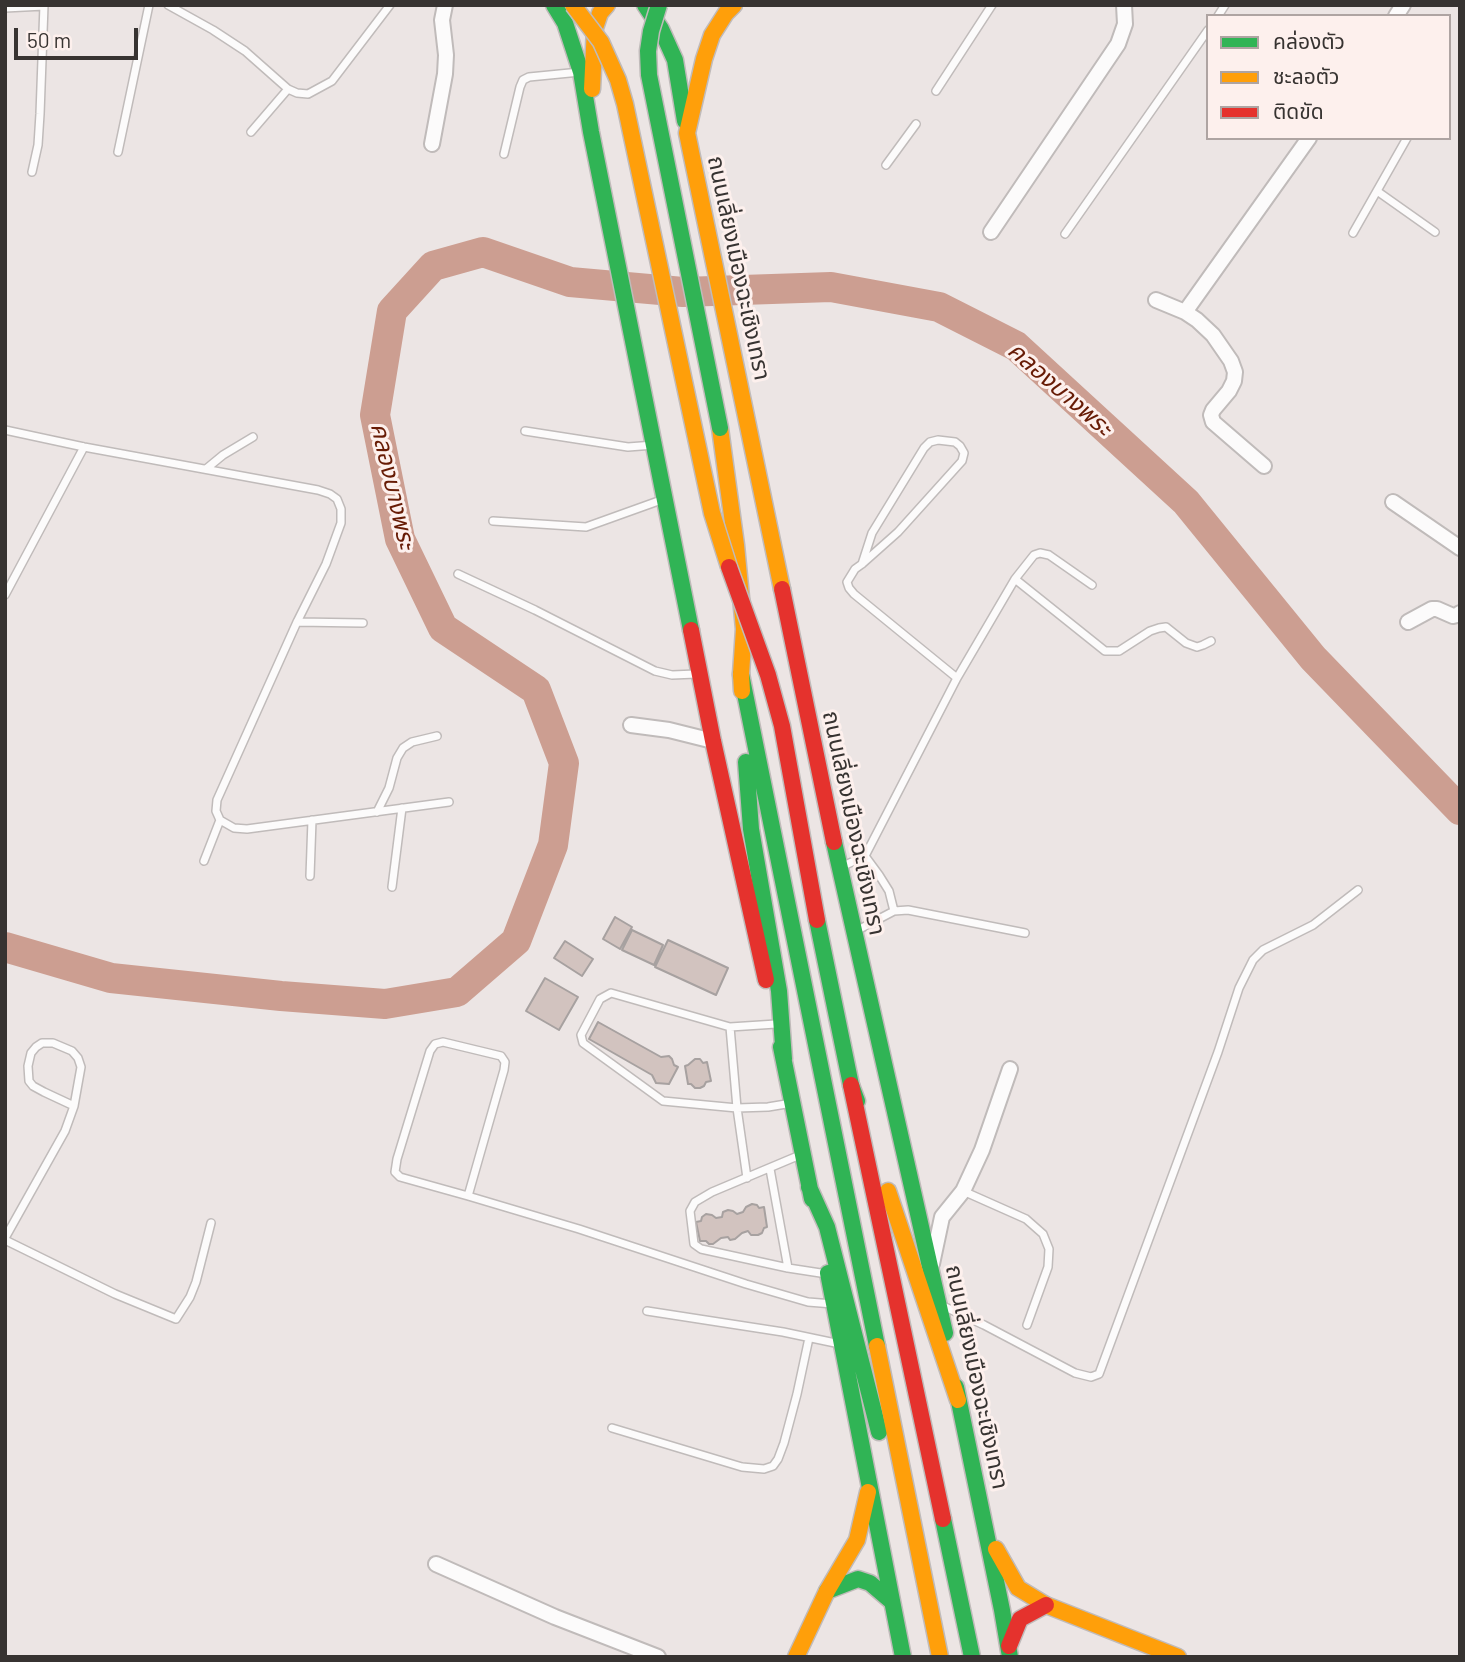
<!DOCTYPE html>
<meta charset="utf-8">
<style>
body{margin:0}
#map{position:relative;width:1465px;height:1662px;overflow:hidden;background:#ece5e4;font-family:Barlow,"Noto Sans Thai",sans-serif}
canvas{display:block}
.frame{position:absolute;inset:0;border:7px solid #373331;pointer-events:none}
.legend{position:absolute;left:1206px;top:14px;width:245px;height:126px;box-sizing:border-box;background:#fdf0ed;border:2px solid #aea4a2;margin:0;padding:9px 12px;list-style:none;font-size:21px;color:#373331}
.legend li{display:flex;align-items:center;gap:14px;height:35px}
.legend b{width:35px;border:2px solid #aea4a2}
.scale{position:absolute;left:14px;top:28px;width:124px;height:32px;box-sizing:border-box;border:4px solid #373331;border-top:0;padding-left:9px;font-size:21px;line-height:24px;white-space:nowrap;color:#373331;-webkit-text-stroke:5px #fdf0ed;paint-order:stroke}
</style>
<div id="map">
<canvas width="1465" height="1662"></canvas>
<div class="frame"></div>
<ul class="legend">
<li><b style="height:9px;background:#30b455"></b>คล่องตัว</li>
<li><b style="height:9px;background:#ff9f0a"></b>ชะลอตัว</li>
<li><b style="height:9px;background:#e5322d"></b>ติดขัด</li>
</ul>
<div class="scale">50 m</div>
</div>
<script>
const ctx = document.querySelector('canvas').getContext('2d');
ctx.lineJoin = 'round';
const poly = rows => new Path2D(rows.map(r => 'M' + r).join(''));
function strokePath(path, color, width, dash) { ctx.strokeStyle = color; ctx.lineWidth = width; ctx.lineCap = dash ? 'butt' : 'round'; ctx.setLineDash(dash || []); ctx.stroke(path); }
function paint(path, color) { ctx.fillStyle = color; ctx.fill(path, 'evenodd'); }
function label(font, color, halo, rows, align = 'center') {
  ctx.font = font + ' Barlow,"Noto Sans Thai",sans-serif'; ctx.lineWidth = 6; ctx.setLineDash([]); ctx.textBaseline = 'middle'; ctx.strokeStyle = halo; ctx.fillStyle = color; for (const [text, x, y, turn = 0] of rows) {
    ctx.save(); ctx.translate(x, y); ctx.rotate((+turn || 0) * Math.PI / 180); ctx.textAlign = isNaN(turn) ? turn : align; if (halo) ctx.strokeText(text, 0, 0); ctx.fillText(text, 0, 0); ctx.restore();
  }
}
const river = poly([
 [5,947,111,978,281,996,385,1004,457,992,516,941,553,845,564,763,536,690,443,628,400,539,375,415,392,311,433,266,483,252,570,282,683,292,831,287,939,307,1016,346,1186,502,1313,658,1460,810]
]);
const building = poly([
 [615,917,632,927,620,949,603,939,615,917],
 [632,930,663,945,654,965,622,950,632,930],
 [668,940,728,968,716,995,655,967,668,940],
 [565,941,593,959,582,976,554,958,565,941],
 [545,978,578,997,559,1030,526,1011,545,978],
 [598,1022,661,1057,669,1056,672,1059,674,1065,678,1067,669,1084,656,1083,652,1075,589,1039,598,1022],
 [695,1059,700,1059,703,1063,707,1062,711,1081,706,1082,704,1086,700,1088,695,1088,691,1084,688,1084,685,1066,688,1065,695,1059],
 [752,1204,757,1205,759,1208,764,1207,767,1227,764,1228,762,1233,758,1235,751,1235,748,1231,742,1233,735,1239,730,1240,728,1237,721,1238,713,1244,709,1244,706,1241,700,1241,696,1222,701,1221,702,1217,706,1214,712,1215,716,1218,722,1217,723,1212,728,1210,733,1211,737,1214,743,1212,746,1207,752,1204]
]);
const lane = poly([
 [168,5,213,30,245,51,288,89,297,93,308,94,332,81,390,5],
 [5,8,44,6],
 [1218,16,1225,5],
 [936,91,992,5],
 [251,132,288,89],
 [118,152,149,5],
 [504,154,520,87,523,80,529,77,580,72],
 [886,165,916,124],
 [32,172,38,145,40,114,44,5],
 [1377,191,1435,232],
 [1353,233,1407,138],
 [1065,234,1208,30],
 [5,430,84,447,318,490,330,494,337,499,341,509,341,523,326,564,297,622,217,800,216,811,220,820,234,828,247,829,449,802],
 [525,431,628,447,654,445],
 [206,469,223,455,253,437],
 [493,521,586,527,664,499],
 [862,564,872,533,924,448,930,442,938,440,955,442,960,446,964,453,962,461,898,532,862,564,855,569,847,582,849,588,854,594,957,678],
 [458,574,535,610,655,671,672,675,696,674],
 [1015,579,1105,651,1119,651,1150,631,1159,628,1166,627,1186,643,1197,647,1203,645,1211,641],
 [5,595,84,447],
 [297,622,363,623],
 [377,812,389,788,397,758,403,748,412,742,437,736],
 [865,856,879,875,889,891,894,911],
 [204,861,220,820],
 [841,867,865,856,957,678,1015,579,1034,555,1040,553,1049,555,1092,585],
 [310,876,312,820],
 [392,887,402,808],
 [854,932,894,911,908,910,1025,933],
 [776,1024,730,1027,611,993,600,999,581,1035,583,1043,663,1101,737,1108,768,1107,792,1103],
 [730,1027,737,1108,747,1178],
 [800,1155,712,1192,695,1202,690,1211,694,1244,701,1249,788,1268,827,1274],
 [770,1169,788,1268],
 [963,1191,1026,1219,1043,1234,1049,1249,1048,1267,1027,1325],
 [468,1196,504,1070,505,1062,501,1056,443,1042,435,1044,430,1051,397,1159,395,1172,400,1177,468,1196,579,1229,746,1284,808,1302,833,1304],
 [5,1238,65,1131,74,1106,81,1067,78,1058,72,1051,53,1043,42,1043,36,1047,31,1053,28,1066,29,1081,33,1086,44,1092,74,1106],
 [5,1240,115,1294,176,1319,190,1297,196,1282,211,1223],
 [943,1306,984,1325,1075,1373,1091,1377,1099,1374,1218,1052,1239,988,1253,960,1263,950,1313,925,1358,890],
 [647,1311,783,1332,840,1344],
 [612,1428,742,1467,764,1469,773,1466,778,1459,784,1443,797,1394,809,1338]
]);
const street = poly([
 [1396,16,1403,5],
 [432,144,445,74,446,55,442,20,445,5],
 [991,232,1118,44,1125,24,1124,5],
 [1156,300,1185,312,1197,320,1213,335,1231,361,1235,372,1234,381,1229,391,1213,410,1211,415,1213,422,1264,466],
 [1185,312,1309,138],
 [1393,502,1460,548],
 [1408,622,1432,609,1437,609,1453,616,1457,615,1460,613],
 [631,725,669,730,713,741],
 [932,1264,942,1217,963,1191,982,1150,1010,1069],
 [436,1564,555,1617,658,1657]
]);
const fast = poly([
 [554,5,565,23,581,72,591,132,691,630],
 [645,5,661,29,675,60,685,121],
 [741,674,877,1346],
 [746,762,751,829,779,991,784,1059],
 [834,842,945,1333],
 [817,920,851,1085,857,1101],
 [781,1047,812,1199],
 [809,1187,827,1227,879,1432],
 [828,1273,903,1657],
 [956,1387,1002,1610,1010,1657],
 [943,1519,972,1657],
 [827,1591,858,1579,870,1583,891,1601]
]);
const slow = poly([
 [734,5,726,13,712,35,704,59,687,133,782,589],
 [592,89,595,28,600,13,607,5],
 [720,428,736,545,744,629,741,674,742,691],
 [888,1191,958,1400],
 [877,1346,940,1657],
 [996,1549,1018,1588,1046,1605,1178,1657],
 [796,1657,827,1591,857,1540,868,1492]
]);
const jam = poly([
 [782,589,834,842],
 [691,630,713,741,766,980],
 [851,1085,943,1519],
 [1009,1646,1020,1619,1046,1605]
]);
const fastBridge = poly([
 [659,5,651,31,648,51,649,75,720,428]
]);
const slowBridge = poly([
 [573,5,601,42,618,80,625,104,712,513,729,567]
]);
const jamBridge = poly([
 [729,567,768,675,782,726,817,920]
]);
const streetNames = [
 ["ถนนเลี่ยงเมืองฉะเชิงเทรา",739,268,78],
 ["ถนนเลี่ยงเมืองฉะเชิงเทรา",854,823,78],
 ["ถนนเลี่ยงเมืองฉะเชิงเทรา",977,1377,78]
];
const waterNames = [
 ["คลองบางพระ",1060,389,41],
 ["คลองบางพระ",393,486,77]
];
strokePath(river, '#cc9e91', 30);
paint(building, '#d2c3bf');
strokePath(building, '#a7a1a0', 2);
strokePath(lane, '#c0bbba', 10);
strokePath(street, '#c0bbba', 18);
strokePath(fast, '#c0bbba', 19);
strokePath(slow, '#c0bbba', 19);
strokePath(jam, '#c0bbba', 19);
strokePath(lane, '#fcfbfb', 7);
strokePath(street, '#fcfbfb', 14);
strokePath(fast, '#30b455', 16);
strokePath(slow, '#ff9f0a', 16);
strokePath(jam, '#e5322d', 16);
strokePath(fastBridge, '#c0bbba', 19, []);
strokePath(slowBridge, '#c0bbba', 19, []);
strokePath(jamBridge, '#c0bbba', 19, []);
strokePath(fastBridge, '#30b455', 16);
strokePath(slowBridge, '#ff9f0a', 16);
strokePath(jamBridge, '#e5322d', 16);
label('23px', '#373331', '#fdf0ed', streetNames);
label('italic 24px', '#671b05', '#fdf0ed', waterNames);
</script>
